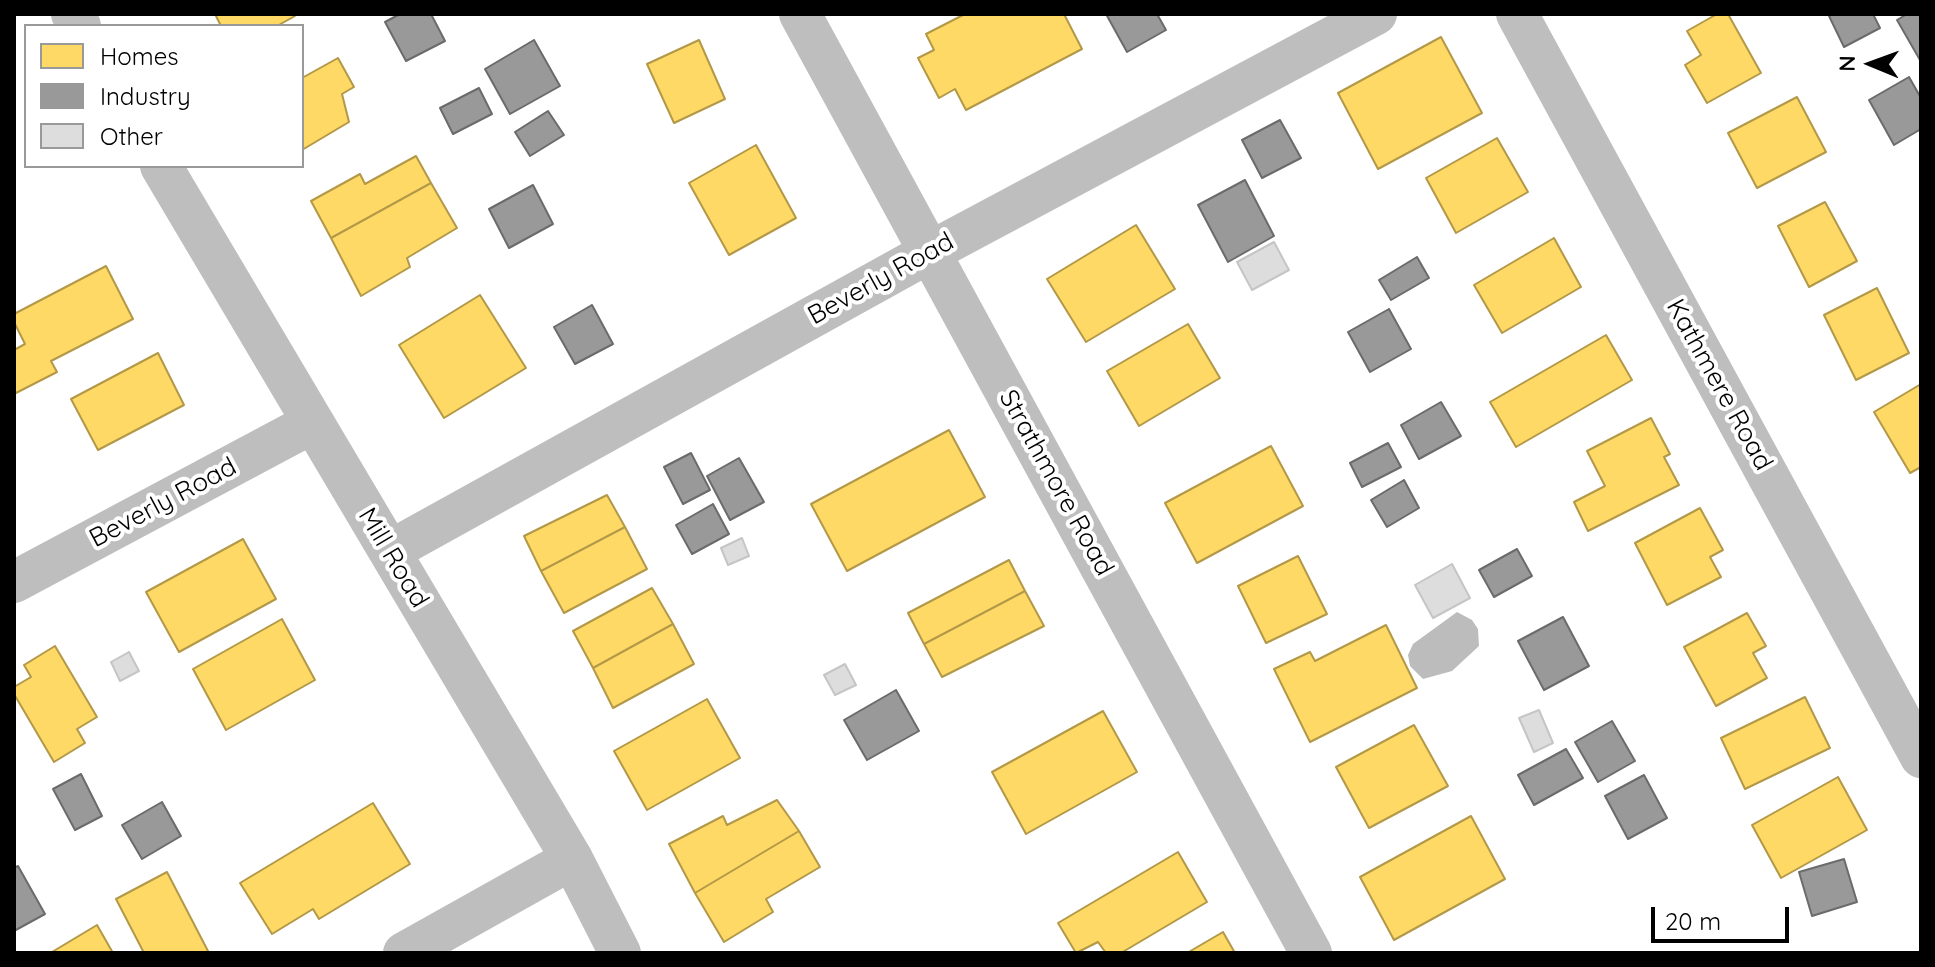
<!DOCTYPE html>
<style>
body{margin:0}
#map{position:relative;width:1935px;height:967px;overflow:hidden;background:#fff;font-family:Quicksand,sans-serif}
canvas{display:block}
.frame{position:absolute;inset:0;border:16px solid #000;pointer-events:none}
.legend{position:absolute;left:24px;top:24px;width:280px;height:144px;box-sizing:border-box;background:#fff;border:2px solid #999;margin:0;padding:10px 14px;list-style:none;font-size:24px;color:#000}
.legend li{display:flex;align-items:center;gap:16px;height:40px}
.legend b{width:40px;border:2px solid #999}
.north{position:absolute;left:1831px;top:24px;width:80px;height:80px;-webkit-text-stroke:6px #fff;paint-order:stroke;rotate:271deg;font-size:22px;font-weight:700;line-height:32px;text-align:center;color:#000}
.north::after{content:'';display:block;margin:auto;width:28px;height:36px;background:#000;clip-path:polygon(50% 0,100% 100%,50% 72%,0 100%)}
.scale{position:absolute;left:1651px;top:907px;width:138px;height:36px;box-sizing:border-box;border:4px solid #000;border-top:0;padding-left:10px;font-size:24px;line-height:28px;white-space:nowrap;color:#000;-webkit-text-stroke:6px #fff;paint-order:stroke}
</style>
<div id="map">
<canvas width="1935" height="967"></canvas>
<div class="frame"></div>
<ul class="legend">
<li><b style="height:22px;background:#ffd966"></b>Homes</li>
<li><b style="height:22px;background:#999"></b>Industry</li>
<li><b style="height:22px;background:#ddd"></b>Other</li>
</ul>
<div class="north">N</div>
<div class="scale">20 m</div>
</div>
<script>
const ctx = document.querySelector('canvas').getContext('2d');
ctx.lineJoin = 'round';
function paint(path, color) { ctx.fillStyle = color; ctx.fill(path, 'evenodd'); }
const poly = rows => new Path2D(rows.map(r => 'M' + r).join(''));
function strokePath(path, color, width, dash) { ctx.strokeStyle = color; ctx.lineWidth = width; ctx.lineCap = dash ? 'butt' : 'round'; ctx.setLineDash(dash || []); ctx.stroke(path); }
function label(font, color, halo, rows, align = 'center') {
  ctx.font = font + ' Quicksand,sans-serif'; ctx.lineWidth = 8; ctx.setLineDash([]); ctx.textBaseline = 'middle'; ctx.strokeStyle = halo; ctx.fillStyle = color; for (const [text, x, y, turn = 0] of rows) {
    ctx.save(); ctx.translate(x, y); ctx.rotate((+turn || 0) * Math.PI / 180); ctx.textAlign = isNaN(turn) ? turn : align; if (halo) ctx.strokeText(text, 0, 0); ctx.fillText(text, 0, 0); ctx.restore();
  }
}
const water = poly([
 [1457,612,1472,620,1478,629,1479,646,1452,671,1423,679,1410,666,1408,655,1413,644]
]);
const homes = poly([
 [215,14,294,14,295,16,277,26,221,26,215,14],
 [965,14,1064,14,1082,49,966,110,955,89,939,98,918,58,934,50,926,34,965,14],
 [1717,14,1728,14,1761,73,1707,103,1685,65,1701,55,1687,31,1717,14],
 [1441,37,1482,113,1378,169,1338,93,1441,37],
 [699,40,725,99,674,123,647,64,699,40],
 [338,58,354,87,342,94,349,122,302,150,302,78,338,58],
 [1797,97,1826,152,1757,188,1728,133,1797,97],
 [1497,138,1528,192,1456,233,1426,178,1497,138],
 [756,145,796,218,729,255,689,183,756,145],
 [416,156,431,183,331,238,311,201,360,174,365,184,416,156],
 [431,183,457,228,407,258,410,267,361,296,331,238,431,183],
 [1825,202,1857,261,1809,287,1778,226,1825,202],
 [1136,225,1175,289,1086,342,1047,279,1136,225],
 [1554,238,1581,287,1502,333,1474,285,1554,238],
 [106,266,133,319,51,361,57,372,14,394,14,350,25,344,14,322,14,314,106,266],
 [1877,288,1909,353,1856,380,1824,315,1877,288],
 [480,295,526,368,444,418,399,345,480,295],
 [1188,324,1220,378,1139,426,1107,371,1188,324],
 [1606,335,1632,380,1516,447,1490,402,1606,335],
 [158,353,184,405,98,450,71,399,158,353],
 [1921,384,1921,467,1910,473,1874,412,1921,384],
 [1651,418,1670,454,1664,457,1679,485,1588,531,1574,502,1605,486,1587,451,1651,418],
 [949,430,985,497,847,571,811,504,949,430],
 [1271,446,1303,506,1197,563,1165,503,1271,446],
 [607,495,625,527,541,571,524,536,607,495],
 [1700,508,1723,550,1710,557,1721,577,1667,605,1635,543,1700,508],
 [625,527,647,569,564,613,541,571,625,527],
 [243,539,276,599,179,652,146,592,243,539],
 [1298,556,1327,614,1266,643,1238,586,1298,556],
 [1009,560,1025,591,924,644,908,613,1009,560],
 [652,588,673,624,593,668,573,631,652,588],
 [1025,591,1044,626,942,677,924,644,1025,591],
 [1747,613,1766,646,1753,653,1767,678,1716,706,1684,647,1747,613],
 [282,619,315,680,226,730,193,669,282,619],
 [673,624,694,664,613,708,593,668,673,624],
 [1386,625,1417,688,1310,742,1274,669,1310,652,1315,661,1386,625],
 [55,646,97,717,77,729,85,743,54,762,14,694,14,687,31,677,24,665,55,646],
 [1805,697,1830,748,1745,789,1721,738,1805,697],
 [707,699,740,758,647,810,614,751,707,699],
 [1103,711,1137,772,1026,834,992,772,1103,711],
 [1414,725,1448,786,1369,828,1336,767,1414,725],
 [1838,777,1867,830,1781,878,1752,825,1838,777],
 [777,800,799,831,695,893,669,844,723,816,727,825,777,800],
 [373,803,410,864,319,919,313,909,272,934,240,883,373,803],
 [1471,816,1505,879,1394,940,1360,877,1471,816],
 [799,831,820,867,766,899,773,912,724,942,695,893,799,831],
 [1178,852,1207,902,1121,953,1106,953,1098,942,1076,953,1058,923,1178,852],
 [167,872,209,953,144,953,116,899,167,872],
 [97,925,113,953,52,953,52,952,97,925],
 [1223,932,1235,953,1187,953,1223,932]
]);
const industry = poly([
 [400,14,431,14,445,41,406,61,385,22,400,14],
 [1106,14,1157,14,1166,30,1127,52,1106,14],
 [1833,14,1873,14,1880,28,1844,47,1829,16,1833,14],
 [1907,14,1921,14,1920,60,1897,20,1907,14],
 [534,40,560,86,510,114,485,69,534,40],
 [1909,77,1921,98,1921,129,1894,145,1869,100,1909,77],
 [479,88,492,114,453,134,440,108,479,88],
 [548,111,564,135,530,156,515,132,548,111],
 [1280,120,1301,158,1262,178,1242,140,1280,120],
 [1245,180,1274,236,1228,262,1198,205,1245,180],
 [533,185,553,224,509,248,489,209,533,185],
 [1417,257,1429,278,1391,300,1379,280,1417,257],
 [592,305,613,344,575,364,554,327,592,305],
 [1389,309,1411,349,1370,372,1348,332,1389,309],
 [1441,402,1461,436,1419,459,1401,425,1441,402],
 [1388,443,1401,467,1362,487,1350,463,1388,443],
 [691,453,710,490,683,504,664,467,691,453],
 [739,458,764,502,730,520,707,476,739,458],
 [1404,480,1419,508,1387,527,1371,500,1404,480],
 [713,504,729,534,692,554,676,525,713,504],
 [1517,549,1532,576,1494,597,1479,570,1517,549],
 [1563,617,1589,666,1544,690,1518,641,1563,617],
 [896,690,919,731,867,760,844,720,896,690],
 [1612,721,1635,761,1598,782,1575,742,1612,721],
 [1566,749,1583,778,1534,805,1518,775,1566,749],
 [81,774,102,816,75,830,53,789,81,774],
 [1644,775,1667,818,1628,839,1605,796,1644,775],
 [162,802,181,836,142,859,122,825,162,802],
 [1844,859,1857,902,1812,916,1799,872,1844,859],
 [18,866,45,914,14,931,14,868,18,866]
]);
const building = poly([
 [1274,242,1289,270,1252,290,1237,262,1274,242],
 [742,538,749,556,728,565,721,548,742,538],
 [1452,564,1470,598,1433,618,1415,585,1452,564],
 [129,652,139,671,120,681,111,662,129,652],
 [845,664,856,685,835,695,824,675,845,664],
 [1539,710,1553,743,1534,752,1519,718,1539,710]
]);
const street = poly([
 [72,14,80,26],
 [800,14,1311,953],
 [1517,14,1921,757],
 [161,166,572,859,620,953],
 [390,551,930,252,1376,14],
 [14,582,312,423],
 [404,953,572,859]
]);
const streetNames = [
 ["Beverly Road",881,279,-29],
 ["Kathmere Road",1719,385,61],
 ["Strathmore Road",1056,483,61],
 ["Beverly Road",163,503,-28],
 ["Mill Road",393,558,59]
];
paint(water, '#bcbcbc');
paint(homes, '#ffd966');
strokePath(homes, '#b29847', 2);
paint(industry, '#999');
strokePath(industry, '#6b6b6b', 2);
paint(building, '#ddd');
strokePath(building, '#c5c5c5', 2);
strokePath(street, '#bebebe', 42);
label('26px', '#000', '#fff', streetNames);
</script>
